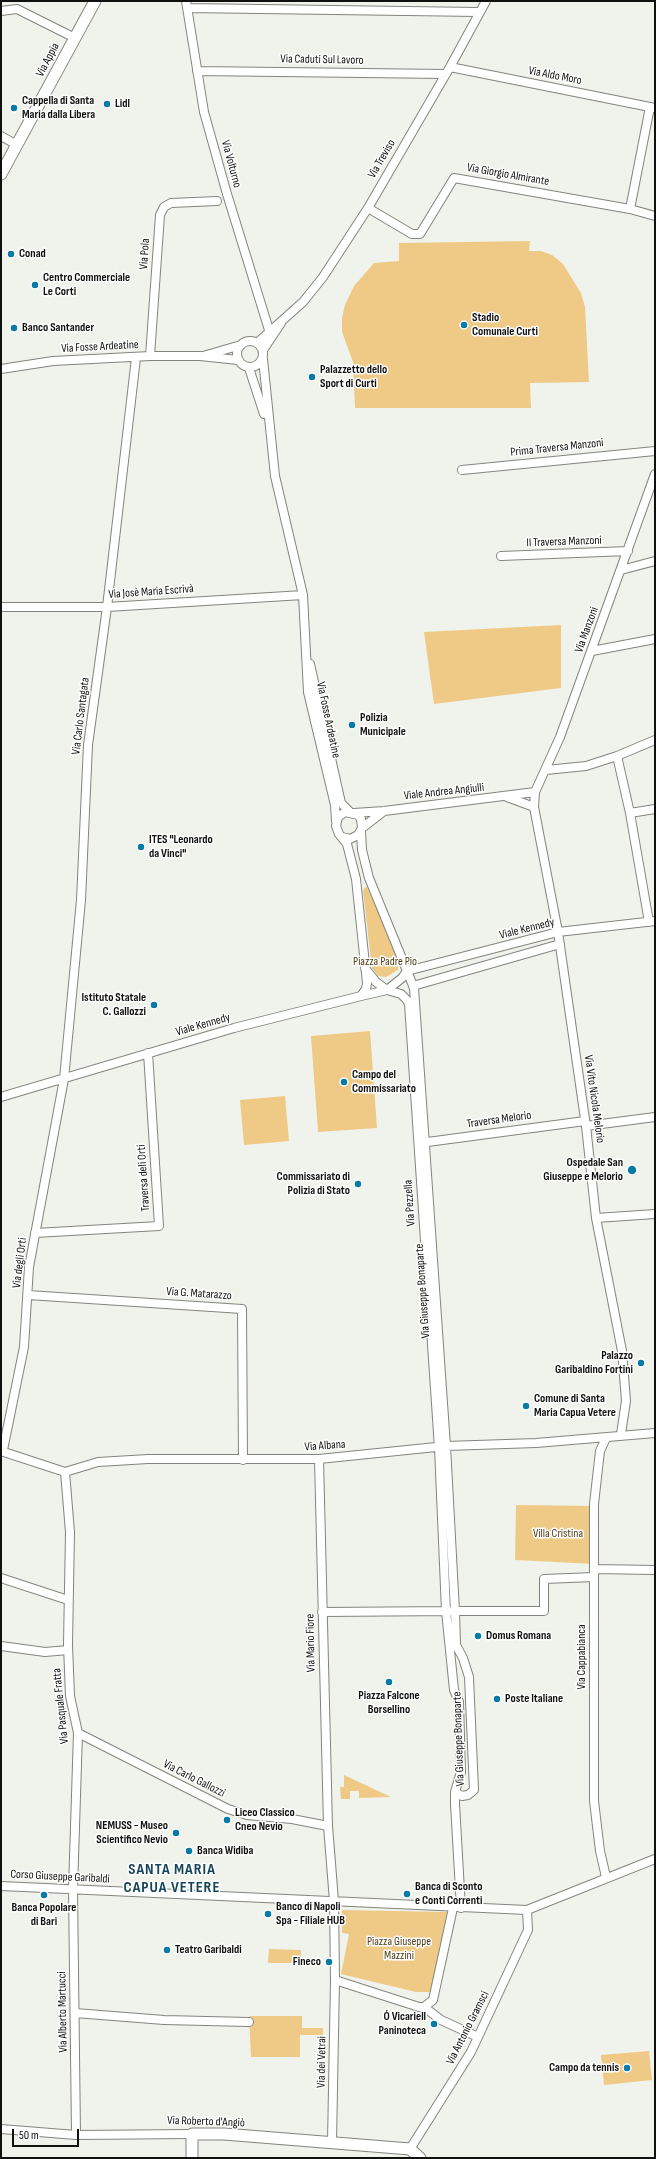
<!DOCTYPE html>
<meta charset="utf-8">
<style>
body{margin:0}
#map{position:relative;width:656px;height:2159px;overflow:hidden;background:#f0f3ec;font-family:"Sofia Sans Condensed",sans-serif}
canvas{display:block}
.frame{position:absolute;inset:0;border:2px solid #10110f;pointer-events:none}
.scale{position:absolute;left:12px;top:2129px;width:67px;height:18px;box-sizing:border-box;border:2px solid #10110f;border-top:0;padding-left:5px;font-size:12px;line-height:14px;white-space:nowrap;color:#10110f;-webkit-text-stroke:3px #fff;paint-order:stroke}
</style>
<div id="map">
<canvas width="656" height="2159"></canvas>
<div class="frame"></div>
<div class="scale">50 m</div>
</div>
<script>
const ctx = document.querySelector('canvas').getContext('2d');
ctx.lineJoin = 'round';
function paint(path, color) { ctx.fillStyle = color; ctx.fill(path, 'evenodd'); }
const poly = rows => new Path2D(rows.map(r => 'M' + r).join(''));
function strokePath(path, color, width, dash) { ctx.strokeStyle = color; ctx.lineWidth = width; ctx.lineCap = dash ? 'butt' : 'round'; ctx.setLineDash(dash || []); ctx.stroke(path); }
function label(font, color, halo, rows, align = 'center') {
  ctx.font = font + ' "Sofia Sans Condensed",sans-serif'; ctx.lineWidth = 3; ctx.setLineDash([]); ctx.textBaseline = 'middle'; ctx.strokeStyle = halo; ctx.fillStyle = color; for (const [text, x, y, turn = 0] of rows) {
    ctx.save(); ctx.translate(x, y); ctx.rotate((+turn || 0) * Math.PI / 180); ctx.textAlign = isNaN(turn) ? turn : align; if (halo) ctx.strokeText(text, 0, 0); ctx.fillText(text, 0, 0); ctx.restore();
  }
}
const green = poly([
 [530,241,529,251,541,251,552,255,563,264,581,293,585,307,589,382,530,383,531,408,355,408,353,362,342,332,342,318,345,305,354,286,374,263,399,261,399,243],
 [561,625,561,688,434,704,424,632],
 [367,887,399,959,398,970,386,977,378,976,372,968,363,891,364,888],
 [370,1031,377,1128,318,1132,311,1036],
 [285,1096,289,1141,244,1145,240,1100],
 [516,1505,594,1506,595,1564,515,1560],
 [344,1775,391,1797,359,1798,359,1791,350,1791,350,1799,341,1799,340,1787,344,1787],
 [342,1910,447,1912,432,1992,416,1992,341,1974,349,1934,342,1933],
 [269,1949,301,1950,301,1963,268,1963],
 [249,2016,302,2016,302,2028,323,2028,323,2035,300,2035,300,2057,251,2057],
 [649,2051,652,2080,604,2085,601,2055]
]);
const street = poly([
 [186,1,204,112,227,194,269,330],
 [187,8,479,12],
 [1,11,17,9,75,38],
 [450,67,655,108],
 [197,71,446,74],
 [1,136,17,145],
 [368,208,412,234,420,234,454,178,630,209,655,216],
 [630,209,650,107],
 '237 354a13 13 0 1 1 26 0a13 13 0 1 1-26 0Z',
 [257,343,303,302,323,277,368,208,450,67,486,1],
 [263,350,281,323],
 [150,356,160,215,164,207,171,203,217,201],
 [203,356,241,345],
 [263,359,275,476,303,595,308,692,335,805,336,821],
 [249,368,264,414],
 [1,369,53,361,150,356,200,356,238,360],
 [462,470,655,451],
 [501,556,628,551],
 [621,570,655,561],
 [1,607,107,607,303,595],
 [592,651,655,639],
 [310,664,341,803,350,812],
 [617,756,630,813,649,922],
 [546,770,586,766,617,756,655,740],
 [507,797,534,807],
 [354,813,384,811,535,792],
 [630,813,655,809],
 [362,828,384,811],
 [361,832,362,850,369,878,414,988,446,1446,455,1611,544,1611,544,1579,594,1577],
 [342,837,350,839,358,835,362,828,361,819,358,815,345,812,338,817,336,826,339,834,347,844,356,879,367,983,366,989,361,996],
 [365,968,376,982,387,990,402,978,407,971],
 [407,971,558,932,655,921],
 [413,986,560,944],
 [1,1097,234,1028,361,996,387,990,401,994,407,1000,409,1004,439,1448,446,1611,454,1690,459,1702,461,1772,455,1792,455,1804,461,1908],
 [586,1126,655,1117],
 [420,1143,585,1121],
 [596,1218,655,1214],
 [35,1233,159,1226,148,1053],
 [28,1295,242,1309,243,1460],
 [621,1434,626,1401,622,1351,596,1218,586,1126,558,932,534,807,535,792,560,737,655,474],
 [3,1450,24,1347,29,1267,64,1079,81,900,88,745,107,607,136,358],
 [1,1451,65,1472,98,1462,148,1459,319,1459,446,1446,536,1443,655,1433],
 [319,1459,328,1826],
 [65,1472,70,1532,68,1645,70,1696,78,1733,73,1889,76,2135],
 [595,1569,655,1570],
 [1,1578,68,1600],
 [322,1612,455,1611,456,1645,463,1658,469,1677,474,1790,468,1795,462,1796,455,1792],
 [1,1646,45,1652,68,1650],
 [78,1733,228,1809,247,1815,292,1819,328,1826,334,1901,335,1980,419,2007,424,2007,433,2000,453,1908],
 [606,1877,600,1851,594,1801,594,1504,600,1451,606,1438],
 [1,1886,527,1910,655,1859],
 [424,2007,441,2020,478,2037],
 [75,2013,164,2020,249,2022],
 [1,2129,76,2135,192,2134],
 [332,2143,335,1980],
 [410,2149,471,2052,528,1930,527,1910]
]);
const secondary = poly([
 [1,174,95,1],
 [192,2158,192,2134,224,2134,410,2149,420,2158]
]);
const markers = [
 [107,104,4,"#097aa3"],
 [14,108,4,"#097aa3"],
 [11,254,4,"#097aa3"],
 [35,285,4,"#097aa3"],
 [464,325,4,"#097aa3"],
 [14,328,4,"#097aa3"],
 [312,377,4,"#097aa3"],
 [352,725,4,"#097aa3"],
 [141,847,4,"#097aa3"],
 [154,1005,4,"#097aa3"],
 [344,1082,4,"#097aa3"],
 [632,1170,5,"#097aa3"],
 [358,1184,4,"#097aa3"],
 [641,1363,4,"#097aa3"],
 [526,1406,4,"#097aa3"],
 [478,1636,4,"#097aa3"],
 [389,1682,4,"#097aa3"],
 [497,1699,4,"#097aa3"],
 [227,1820,4,"#097aa3"],
 [176,1833,4,"#097aa3"],
 [189,1851,4,"#097aa3"],
 [407,1894,4,"#097aa3"],
 [44,1895,4,"#097aa3"],
 [268,1914,4,"#097aa3"],
 [167,1950,4,"#097aa3"],
 [329,1962,4,"#097aa3"],
 [434,2024,4,"#097aa3"],
 [627,2068,4,"#097aa3"]
];
const streetNames = [
 ["Via Appia",48,60,-62],
 ["Via Caduti Sul Lavoro",322,60,1],
 ["Via Aldo Moro",555,76,11],
 ["Via Treviso",382,159,-60],
 ["Via Volturno",231,164,75],
 ["Via Giorgio Almirante",508,175,10],
 ["Via Pola",145,254,-86],
 ["Via Fosse Ardeatine",100,347,-3],
 ["Prima Traversa Manzoni",557,448,-6],
 ["II Traversa Manzoni",564,542,-2],
 ["Via Josè Maria Escrivà",151,592,-4],
 ["Via Manzoni",587,630,-70],
 ["Via Carlo Santagata",81,716,-83],
 ["Via Fosse Ardeatine",328,720,78],
 ["Viale Andrea Angiulli",444,792,-6],
 ["Viale Kennedy",527,929,-14],
 ["Viale Kennedy",203,1025,-16],
 ["Via Vito Nicola Melorio",594,1099,82],
 ["Traversa Melorio",499,1120,-8],
 ["Traversa deli Orti",144,1178,-94],
 ["Via Pezzella",410,1203,-94],
 ["Via degli Orti",20,1263,-83],
 ["Via Giuseppe Bonaparte",423,1291,-94],
 ["Via G. Matarazzo",199,1294,4],
 ["Via Albana",325,1446,-4],
 ["Via Mario Fiore",311,1643,-91],
 ["Via Cappabianca",582,1657,-90],
 ["Via Pasquale Fratta",61,1706,-96],
 ["Via Giuseppe Bonaparte",459,1739,-92],
 ["Via Carlo Gallozzi",194,1779,27],
 ["Corso Giuseppe Garibaldi",60,1877,3],
 ["Via Alberto Martucci",63,2012,-91],
 ["Via Antonio Gramsci",468,2028,-63],
 ["Via dei Vetrai",322,2062,-89],
 ["Via Roberto d'Angiò",206,2122,2]
];
const poiNames = [
 ["Cappella di Santa",22,101],
 ["Maria dalla Libera",22,115],
 ["Lidl",115,104],
 ["Conad",19,254],
 ["Centro Commerciale",43,278],
 ["Le Corti",43,292],
 ["Stadio",472,318],
 ["Comunale Curti",472,332],
 ["Banco Santander",22,328],
 ["Palazzetto dello",320,370],
 ["Sport di Curti",320,384],
 ["Polizia",360,718],
 ["Municipale",360,732],
 ["ITES \"Leonardo",149,840],
 ["da Vinci\"",149,854],
 ["Istituto Statale",146,998,"right"],
 ["C. Gallozzi",146,1012,"right"],
 ["Campo del",352,1075],
 ["Commissariato",352,1089],
 ["Ospedale San",623,1163,"right"],
 ["Giuseppe e Melorio",623,1177,"right"],
 ["Commissariato di",350,1177,"right"],
 ["Polizia di Stato",350,1191,"right"],
 ["Palazzo",633,1356,"right"],
 ["Garibaldino Fortini",633,1370,"right"],
 ["Comune di Santa",534,1399],
 ["Maria Capua Vetere",534,1413],
 ["Domus Romana",486,1636],
 ["Piazza Falcone",389,1696,"center"],
 ["Borsellino",389,1710,"center"],
 ["Poste Italiane",505,1699],
 ["Liceo Classico",235,1813],
 ["Cneo Nevio",235,1827],
 ["NEMUSS - Museo",168,1826,"right"],
 ["Scientifico Nevio",168,1840,"right"],
 ["Banca Widiba",197,1851],
 ["Banca di Sconto",415,1887],
 ["e Conti Correnti",415,1901],
 ["Banco di Napoli",276,1907],
 ["Spa - Filiale HUB",276,1921],
 ["Banca Popolare",44,1908,"center"],
 ["di Bari",44,1922,"center"],
 ["Teatro Garibaldi",175,1950],
 ["Fineco",321,1962,"right"],
 ["Ó Vicariell",426,2017,"right"],
 ["Paninoteca",426,2031,"right"],
 ["Campo da tennis",619,2068,"right"]
];
const parkNames = [
 ["Piazza Padre Pio",385,962],
 ["Villa Cristina",558,1534],
 ["Piazza Giuseppe",399,1942],
 ["Mazzini",399,1956]
];
const districtNames = [
 ["SANTA MARIA",172,1870],
 ["CAPUA VETERE",172,1888]
];
paint(green, '#eeca86');
strokePath(street, '#82857e', 10);
strokePath(secondary, '#82857e', 13);
strokePath(street, '#fff', 8);
strokePath(secondary, '#fff', 11);
for (const [x, y, r, color] of markers) { const dot = new Path2D(); dot.arc(x, y, r, 0, 2 * Math.PI); ctx.fillStyle = color; ctx.fill(dot); strokePath(dot, '#fff', 1.5); }
label('12px', '#10110f', '#fff', streetNames);
label('bold 12px', '#10110f', '#fff', poiNames, 'left');
label('12px', '#4f3c16', '#fff', parkNames);
ctx.letterSpacing = '1px';
label('bold 16px', '#164458', '#fff', districtNames);
ctx.letterSpacing = '0px';
</script>
